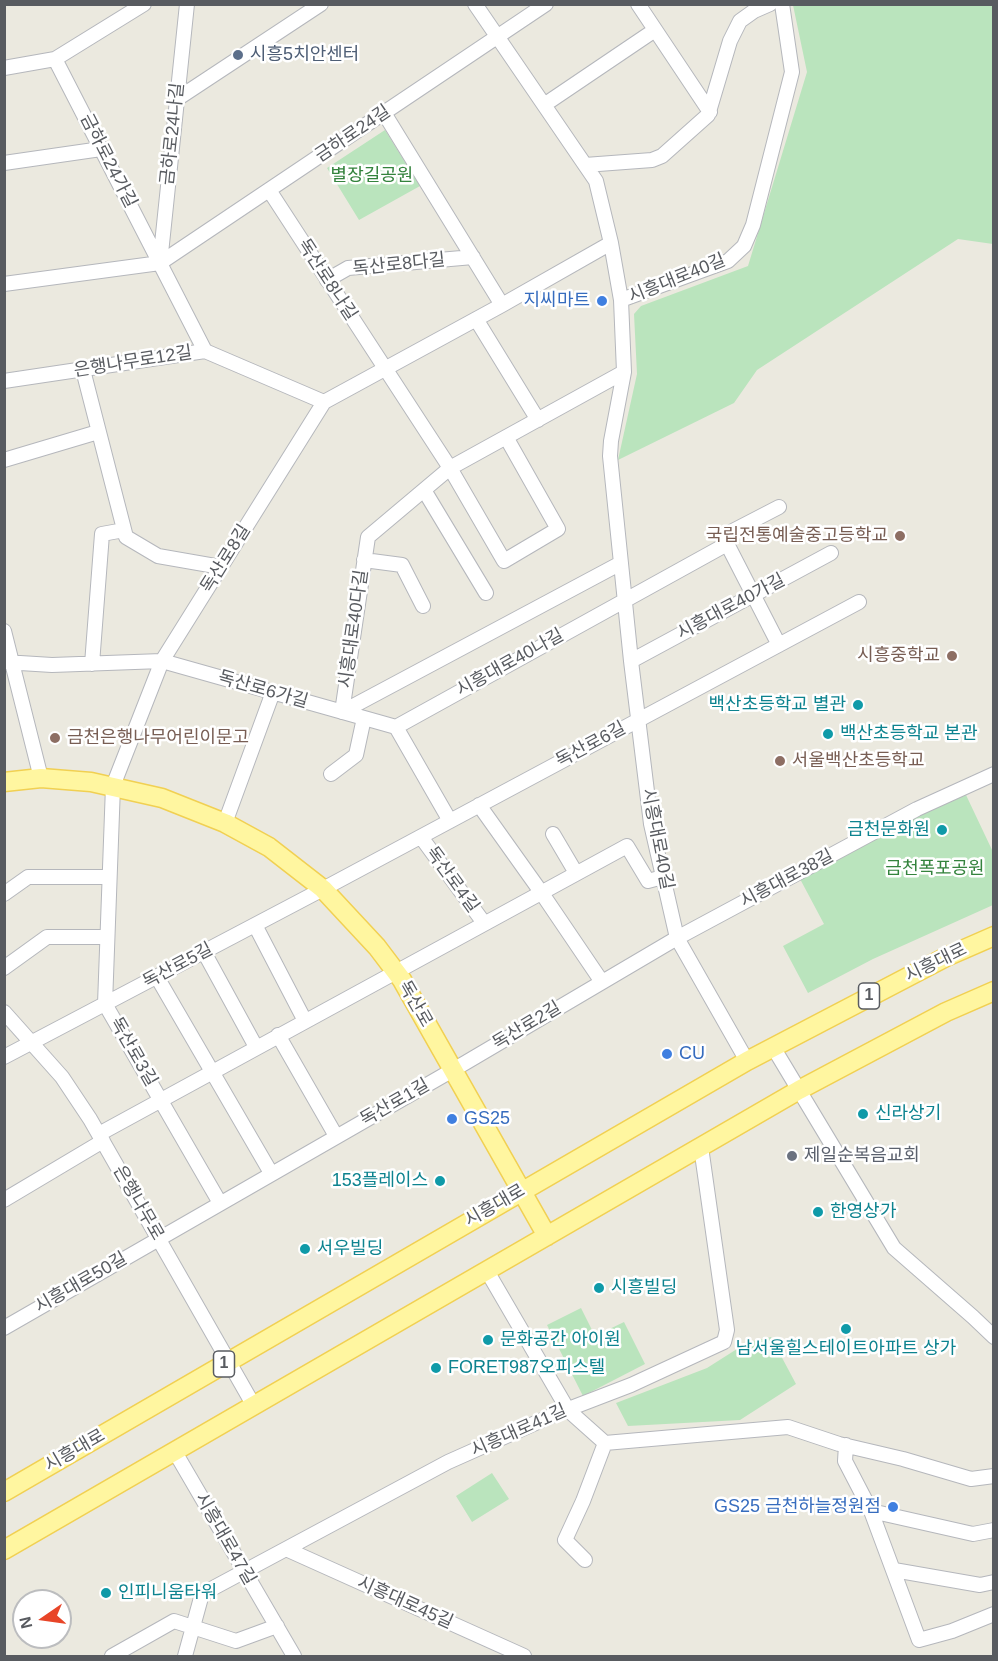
<!DOCTYPE html>
<meta charset="utf-8">
<style>
body{margin:0}
#map{position:relative;width:998px;height:1661px;overflow:hidden;background:#ebe9df;font-family:Arial,sans-serif}
canvas{display:block}
.frame{position:absolute;inset:0;border:6px solid #585b60;pointer-events:none}
.north{position:absolute;left:12px;top:1589px;width:60px;height:60px;box-sizing:border-box;background:#fff;border:2px solid #bcbdbf;border-radius:50%;rotate:257deg;font-size:16px;font-weight:700;line-height:24px;text-align:center;color:#585b60}
.north::after{content:'';display:block;margin:auto;width:21px;height:27px;background:#e84528;clip-path:polygon(50% 0,100% 100%,50% 72%,0 100%)}
</style>
<div id="map">
<canvas width="998" height="1661"></canvas>
<div class="frame"></div>
<div class="north">N</div>
</div>
<script>
const ctx = document.querySelector('canvas').getContext('2d');
ctx.lineJoin = 'round';
function paint(path, color) { ctx.fillStyle = color; ctx.fill(path, 'evenodd'); }
const poly = rows => new Path2D(rows.map(r => 'M' + r).join(''));
function strokePath(path, color, width, dash) { ctx.strokeStyle = color; ctx.lineWidth = width; ctx.lineCap = dash ? 'butt' : 'round'; ctx.setLineDash(dash || []); ctx.stroke(path); }
function label(font, color, halo, rows, align = 'center') {
  ctx.font = font + ' Arial,"Noto Sans KR",sans-serif'; ctx.lineWidth = 5; ctx.setLineDash([]); ctx.textBaseline = 'middle'; ctx.strokeStyle = halo; ctx.fillStyle = color; for (const [text, x, y, turn = 0] of rows) {
    ctx.save(); ctx.translate(x, y); ctx.rotate((+turn || 0) * Math.PI / 180); ctx.textAlign = isNaN(turn) ? turn : align; if (halo) ctx.strokeText(text, 0, 0); ctx.fillText(text, 0, 0); ctx.restore();
  }
}
const green = poly([
 [793,5,993,5,993,244,958,239,757,370,734,403,618,460,637,374,634,314,641,306,748,266,807,72],
 [385,130,420,186,359,220,327,168],
 [966,795,993,852,993,905,873,959,808,993,783,946,824,924,799,877,912,818],
 [581,1308,595,1336,624,1322,645,1364,583,1396,547,1325],
 [771,1337,796,1384,740,1420,628,1426,616,1403,707,1368,748,1342],
 [492,1473,509,1499,472,1522,456,1496]
]);
const minor = poly([
 [475,4,596,181,611,243,621,300],
 [638,4,710,112],
 [55,59,205,351],
 [4,68,55,59,144,4],
 [177,99,321,4],
 [544,105,655,30],
 [384,113,502,305],
 [4,163,101,149],
 [585,165,652,160,662,156,708,115,730,41,740,21,754,11,770,4],
 [269,190,450,468,504,561,558,529,506,437],
 [160,263,187,4],
 [327,280,348,268,473,257],
 [4,284,160,263,546,4],
 [476,319,538,420],
 [83,370,126,537,158,556,221,567],
 [4,381,205,351,324,402],
 [4,460,98,432],
 [424,490,486,593],
 [364,560,402,565,423,606],
 [4,631,41,778],
 [779,645,723,536,779,507],
 [631,661,831,553],
 [4,662,52,665,162,661,396,727,450,821],
 [92,664,102,534,124,530],
 [342,712,368,537,450,468,624,372],
 [342,712,621,563],
 [396,727,727,544],
 [331,774,356,755,364,718],
 [479,805,541,892,602,982],
 [225,823,273,692],
 [553,834,576,873],
 [421,837,484,923],
 [4,894,28,877,109,877],
 [255,925,305,1021],
 [204,952,256,1047],
 [4,968,47,937,107,937],
 [157,977,271,1173],
 [4,1012,62,1077,90,1119,254,1406],
 [278,1035,336,1136],
 [773,1047,894,1248,973,1317,994,1337],
 [4,1057,323,889,859,602],
 [747,1061,677,938,651,824,631,661,610,456,611,441,624,372,621,300,728,261,744,246,753,225,792,72,782,4],
 [99,1134,627,846,648,881,663,877],
 [4,1200,103,1141],
 [220,1203,105,1004,113,786,162,661,324,402,502,305,611,243],
 [487,1271,568,1410,605,1443,788,1427,839,1444,903,1459,971,1479,994,1476],
 [4,1328,465,1063,677,938,917,809,994,774],
 [846,1445,845,1461,871,1511,919,1640,952,1631,994,1614],
 [175,1452,294,1656],
 [871,1511,973,1534,994,1530],
 [286,1549,524,1656],
 [585,1560,565,1540,583,1501,605,1443],
 [894,1570,980,1585,994,1582],
 [112,1656,174,1621,236,1641,277,1626],
 [185,1656,202,1594,448,1462,558,1413,631,1385,724,1342,727,1330,701,1147]
]);
const major = poly([
 [4,782,41,778,91,782,162,798,225,823,269,847,323,889,377,947,402,980,547,1236],
 [4,1492,747,1061,946,957,994,936],
 [4,1550,799,1090,946,1012,994,991]
]);
const markers = [
 [238,55,6,"#5c6f8a"],
 [602,301,6,"#3f7fe0"],
 [900,536,6,"#8d6e63"],
 [952,656,6,"#8d6e63"],
 [858,705,6,"#0f9aa8"],
 [828,734,6,"#0f9aa8"],
 [55,738,6,"#8d6e63"],
 [780,761,6,"#8d6e63"],
 [942,830,6,"#0f9aa8"],
 [667,1054,6,"#3f7fe0"],
 [863,1114,6,"#0f9aa8"],
 [452,1119,6,"#3f7fe0"],
 [792,1156,6,"#6b7280"],
 [440,1181,6,"#0f9aa8"],
 [818,1212,6,"#0f9aa8"],
 [305,1249,6,"#0f9aa8"],
 [599,1288,6,"#0f9aa8"],
 [846,1329,6,"#0f9aa8"],
 [488,1340,6,"#0f9aa8"],
 [436,1368,6,"#0f9aa8"],
 [893,1507,6,"#3f7fe0"],
 [106,1593,6,"#0f9aa8"]
];
const shields = [
 [869,996,21],
 [224,1364,21]
];
const shieldNames = [
 ["1",869,996],
 ["1",224,1364]
];
const serviceNames = [
 ["시흥5치안센터",250,55]
];
const streetNames = [
 ["금하로24나길",173,134,-84],
 ["금하로24길",353,134,-34],
 ["금하로24가길",108,161,63],
 ["독산로8다길",399,265,-6],
 ["시흥대로40길",677,279,-22],
 ["독산로8나길",327,280,57],
 ["은행나무로12길",133,362,-9],
 ["독산로8길",226,559,-58],
 ["시흥대로40가길",731,607,-28],
 ["시흥대로40다길",354,629,-82],
 ["시흥대로40나길",510,663,-29],
 ["독산로6가길",263,690,16],
 ["독산로6길",591,745,-28],
 ["시흥대로40길",657,839,79],
 ["시흥대로38길",787,879,-28],
 ["독산로4길",452,880,54],
 ["시흥대로",936,963,-26],
 ["독산로5길",178,966,-28],
 ["독산로",415,1004,60],
 ["독산로2길",527,1026,-31],
 ["독산로3길",133,1052,60],
 ["독산로1길",395,1103,-30],
 ["은행나무로",138,1203,60],
 ["시흥대로",495,1206,-30],
 ["시흥대로50길",81,1283,-30],
 ["시흥대로41길",519,1431,-24],
 ["시흥대로",75,1451,-30],
 ["시흥대로47길",225,1539,60],
 ["시흥대로45길",405,1603,24]
];
const parkNames = [
 ["별장길공원",372,176],
 ["금천폭포공원",935,869]
];
const shopNames = [
 ["지씨마트",590,301],
 ["CU",679,1054,"left"],
 ["GS25",464,1119,"left"],
 ["GS25 금천하늘정원점",881,1507]
];
const educationNames = [
 ["국립전통예술중고등학교",888,536],
 ["시흥중학교",940,656],
 ["금천은행나무어린이문고",67,738,"left"],
 ["서울백산초등학교",792,761,"left"]
];
const cultureNames = [
 ["백산초등학교 별관",846,705,"right"],
 ["백산초등학교 본관",840,734],
 ["금천문화원",930,830,"right"],
 ["신라상기",875,1114],
 ["153플레이스",428,1181,"right"],
 ["한영상가",830,1212],
 ["서우빌딩",317,1249],
 ["시흥빌딩",611,1288],
 ["문화공간 아이원",500,1340],
 ["남서울힐스테이트아파트 상가",846,1349,"center"],
 ["FORET987오피스텔",448,1368],
 ["인피니움타워",118,1593]
];
const worshipNames = [
 ["제일순복음교회",804,1156]
];
paint(green, '#bae4bd');
strokePath(minor, '#b5b7bc', 16);
strokePath(major, '#f1d052', 21);
strokePath(minor, '#fff', 14);
strokePath(major, '#fff6a0', 18);
for (const [x, y, r, color] of markers) { const dot = new Path2D(); dot.arc(x, y, r, 0, 2 * Math.PI); ctx.fillStyle = color; ctx.fill(dot); strokePath(dot, '#fff', 2); }
for (const [x, y, w] of shields) { const box = new Path2D(); box.roundRect(x - w / 2, y - 13, w, 26, 4.5); ctx.fillStyle = '#fff'; ctx.fill(box); strokePath(box, '#585b60', 1.5); }
label('bold 16px', '#585b60', null, shieldNames);
label('18px', '#4e5e75', '#fff', serviceNames, 'left');
label('18px', '#585b60', '#fff', streetNames);
label('18px', '#34833d', '#fff', parkNames);
label('18px', '#366cbe', '#fff', shopNames, 'right');
label('18px', '#785e54', '#fff', educationNames, 'right');
label('18px', '#0d838f', '#fff', cultureNames, 'left');
label('18px', '#5b616d', '#fff', worshipNames, 'left');
</script>
